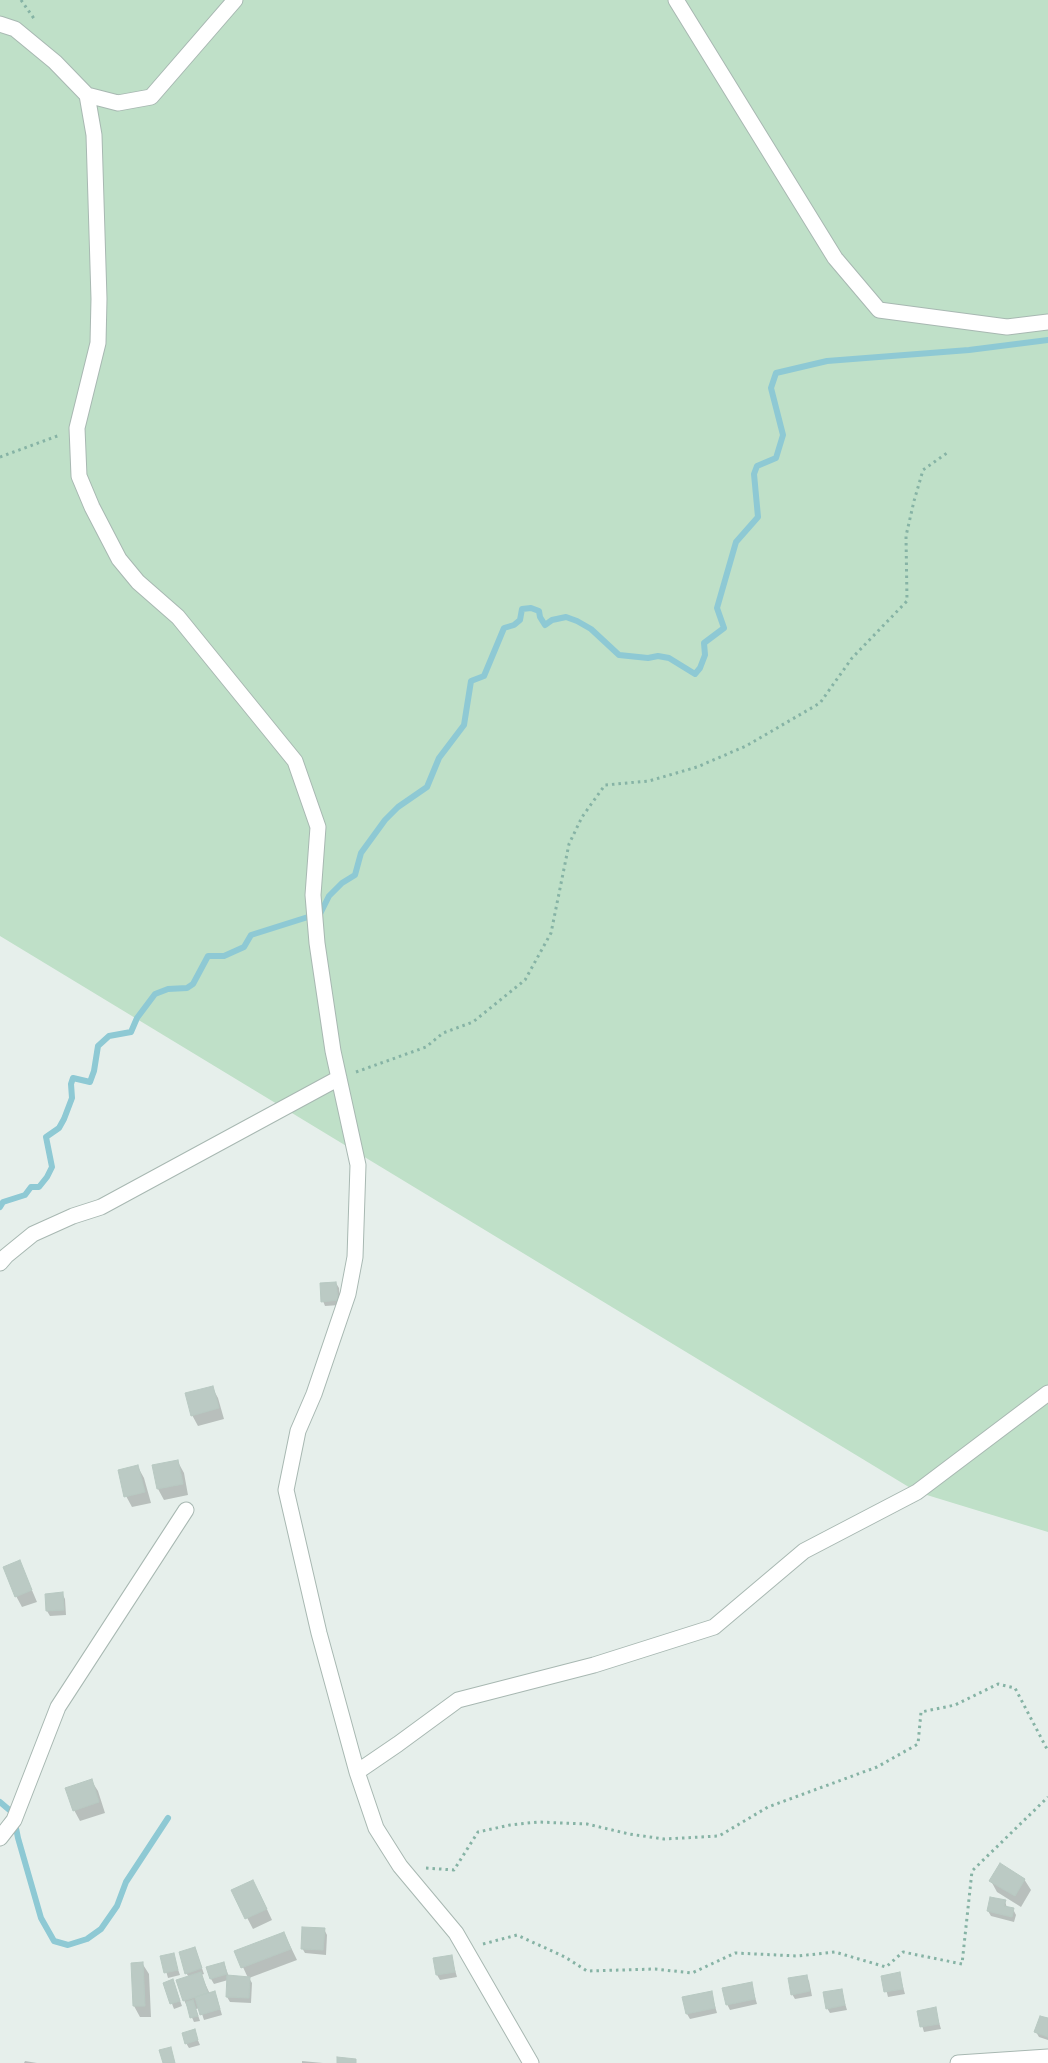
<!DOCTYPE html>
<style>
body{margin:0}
canvas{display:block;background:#e6efeb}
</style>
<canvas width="1048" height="2063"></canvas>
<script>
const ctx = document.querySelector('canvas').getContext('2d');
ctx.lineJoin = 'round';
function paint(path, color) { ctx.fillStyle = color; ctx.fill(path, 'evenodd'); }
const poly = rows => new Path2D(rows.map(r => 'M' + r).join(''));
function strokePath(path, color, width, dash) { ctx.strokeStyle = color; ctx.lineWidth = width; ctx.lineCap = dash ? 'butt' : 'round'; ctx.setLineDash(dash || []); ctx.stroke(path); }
const green = poly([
 [0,0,1048,0,1048,1532,917,1492,0,936]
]);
const shadow = poly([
 [336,1283,339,1288,340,1305,325,1306,323,1301],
 [212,1387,218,1398,224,1419,198,1426,192,1415],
 [178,1462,184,1473,188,1495,164,1500,158,1489,154,1466],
 [138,1467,144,1478,151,1503,132,1507,126,1496],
 [20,1562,37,1602,22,1607,16,1596],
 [62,1593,65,1599,66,1615,50,1616,47,1611,46,1595],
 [91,1780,98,1791,105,1813,80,1821,74,1810],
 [1024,1879,1031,1890,1021,1907,997,1892,991,1881],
 [233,1891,259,1892,272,1920,253,1929],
 [1005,1901,1007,1908,1013,1909,1016,1915,1014,1922,991,1916,988,1911],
 [324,1929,327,1935,326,1955,305,1953,302,1948],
 [284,1933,297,1960,249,1978,252,1983,251,2003,230,2002,227,1997,228,1980,214,1984,211,1979,224,1963,229,1977,248,1978,236,1952],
 [195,1948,204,1974,201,1975,210,1994,214,1993,217,1998,222,2015,204,2020,200,2008,196,2009,200,2021,194,2022,184,2000,189,1977,186,1973],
 [173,1955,180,1975,168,1978,162,1957],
 [451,1956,457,1977,440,1980,437,1975],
 [142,1963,149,1974,151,2017,140,2017,134,2006],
 [899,1973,905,1994,888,1997,883,1977],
 [806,1976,809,1981,812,1996,795,1999,792,1994],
 [173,1981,182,2006,174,2009,164,1983],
 [751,1983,757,2004,730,2010,727,2004],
 [841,1990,847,2010,830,2013,827,2008],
 [711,1992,717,2013,690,2019,687,2014],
 [935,2009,941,2029,924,2032,918,2012],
 [1048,2020,1048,2040,1039,2037,1036,2032],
 [194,2031,200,2045,189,2048,186,2043],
 [25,2061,37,2063,24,2063],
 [302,2061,323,2063,324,2063,302,2063]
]);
const stream = poly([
 [320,914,329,896,342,883,355,875,361,853,385,820,398,807,427,787,439,758,464,725,471,681,484,676,504,628,514,625,520,620,522,609,531,608,539,611,540,617,545,625,552,620,566,617,577,621,591,629,619,655,648,658,658,656,669,658,695,674,700,668,705,655,704,643,724,628,717,608,736,542,758,517,754,474,757,466,776,458,783,435,771,388,776,373,827,361,969,350,1048,340],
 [0,1207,3,1202,25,1195,31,1187,39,1187,47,1177,52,1167,46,1137,59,1128,64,1119,72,1098,71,1084,73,1078,90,1082,94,1071,98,1046,109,1036,131,1032,137,1018,155,994,168,989,187,988,193,984,208,956,224,956,244,947,251,935,308,917],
 [0,1802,13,1813,18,1838,41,1918,54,1941,68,1945,87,1939,101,1929,117,1906,126,1882,168,1818]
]);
const building = poly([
 [336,1282,338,1300,321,1302,320,1283,336,1282],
 [213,1386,219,1408,191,1416,185,1393,213,1386],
 [178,1460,183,1484,157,1489,152,1465,178,1460],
 [138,1465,145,1492,124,1497,118,1470,138,1465],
 [20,1560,32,1590,15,1597,3,1567,20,1560],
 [63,1592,64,1610,46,1611,45,1594,63,1592],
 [92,1779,99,1802,73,1811,65,1788,92,1779],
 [1000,1863,1025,1879,1015,1896,989,1881,1000,1863],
 [253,1880,267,1909,245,1919,231,1890,253,1880],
 [990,1897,1006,1900,1004,1906,1014,1908,1012,1917,987,1911,990,1897],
 [302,1927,325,1928,323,1950,301,1949,302,1927],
 [284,1932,291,1949,241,1968,234,1951,284,1932],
 [195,1947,202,1968,185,1974,179,1952,195,1947],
 [174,1953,178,1970,164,1973,160,1956,174,1953],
 [452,1955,455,1972,436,1975,433,1958,452,1955],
 [143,1962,145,2006,133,2006,131,1963,143,1962],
 [224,1962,227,1974,210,1979,206,1967,224,1962],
 [201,1972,208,1993,183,2001,176,1980,201,1972],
 [900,1972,903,1989,884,1992,881,1976,900,1972],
 [227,1975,250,1977,249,1998,226,1997,227,1975],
 [807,1975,810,1991,791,1995,788,1978,807,1975],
 [173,1979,180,2001,170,2004,163,1983,173,1979],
 [752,1982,755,1999,726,2005,722,1988,752,1982],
 [842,1989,845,2005,826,2009,823,1992,842,1989],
 [215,1991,220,2009,200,2015,195,1997,215,1991],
 [712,1991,715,2008,686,2014,682,1997,712,1991],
 [193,2000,198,2016,190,2018,186,2002,193,2000],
 [936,2007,939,2024,920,2027,917,2011,936,2007],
 [1040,2016,1048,2018,1048,2037,1034,2032,1040,2016],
 [195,2029,198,2040,185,2044,182,2033,195,2029],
 [171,2047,175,2063,163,2063,159,2050,171,2047],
 [337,2057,356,2059,356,2063,337,2063,337,2057]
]);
const path = poly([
 [21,0,35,20],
 [0,457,60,435],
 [356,1072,426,1047,443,1033,473,1022,525,980,551,933,569,844,582,817,605,785,649,781,697,767,746,746,820,703,852,658,907,601,906,536,914,501,923,470,947,453],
 [426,1868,454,1870,478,1832,510,1825,538,1822,587,1824,629,1834,664,1839,719,1836,768,1807,877,1767,918,1744,921,1712,955,1705,998,1684,1015,1688,1048,1751],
 [483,1944,517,1935,565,1957,587,1971,655,1969,692,1973,735,1953,798,1956,835,1952,886,1967,903,1952,962,1964,972,1871,1048,1797]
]);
const street = poly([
 [676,0,835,258,879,310,1007,327,1048,322],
 [0,24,15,29,55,62,87,95,94,135,99,299,98,343,77,428,79,476,92,507,119,559,138,582,178,617,295,761,318,827,313,895,317,943,333,1051,358,1165,355,1257,348,1294,314,1394,298,1431,286,1490,319,1633,357,1772,398,1744,458,1700,594,1665,714,1627,804,1551,917,1492,1048,1393],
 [87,95,118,103,151,97,235,0],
 [0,1263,6,1256,33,1234,73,1216,101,1207,339,1078],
 [357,1772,376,1828,400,1866,456,1933,531,2063],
 [0,1838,14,1820,58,1707,186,1510],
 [958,2063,1048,2057]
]);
paint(green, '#bfe0c8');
paint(shadow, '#0003');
strokePath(stream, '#8ec9d4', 6);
paint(building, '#bbcac4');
strokePath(building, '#b8c9c2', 1);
strokePath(street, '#a8b8b2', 17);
strokePath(path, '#86b3a5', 3, [2.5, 4]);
strokePath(street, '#fff', 15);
</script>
